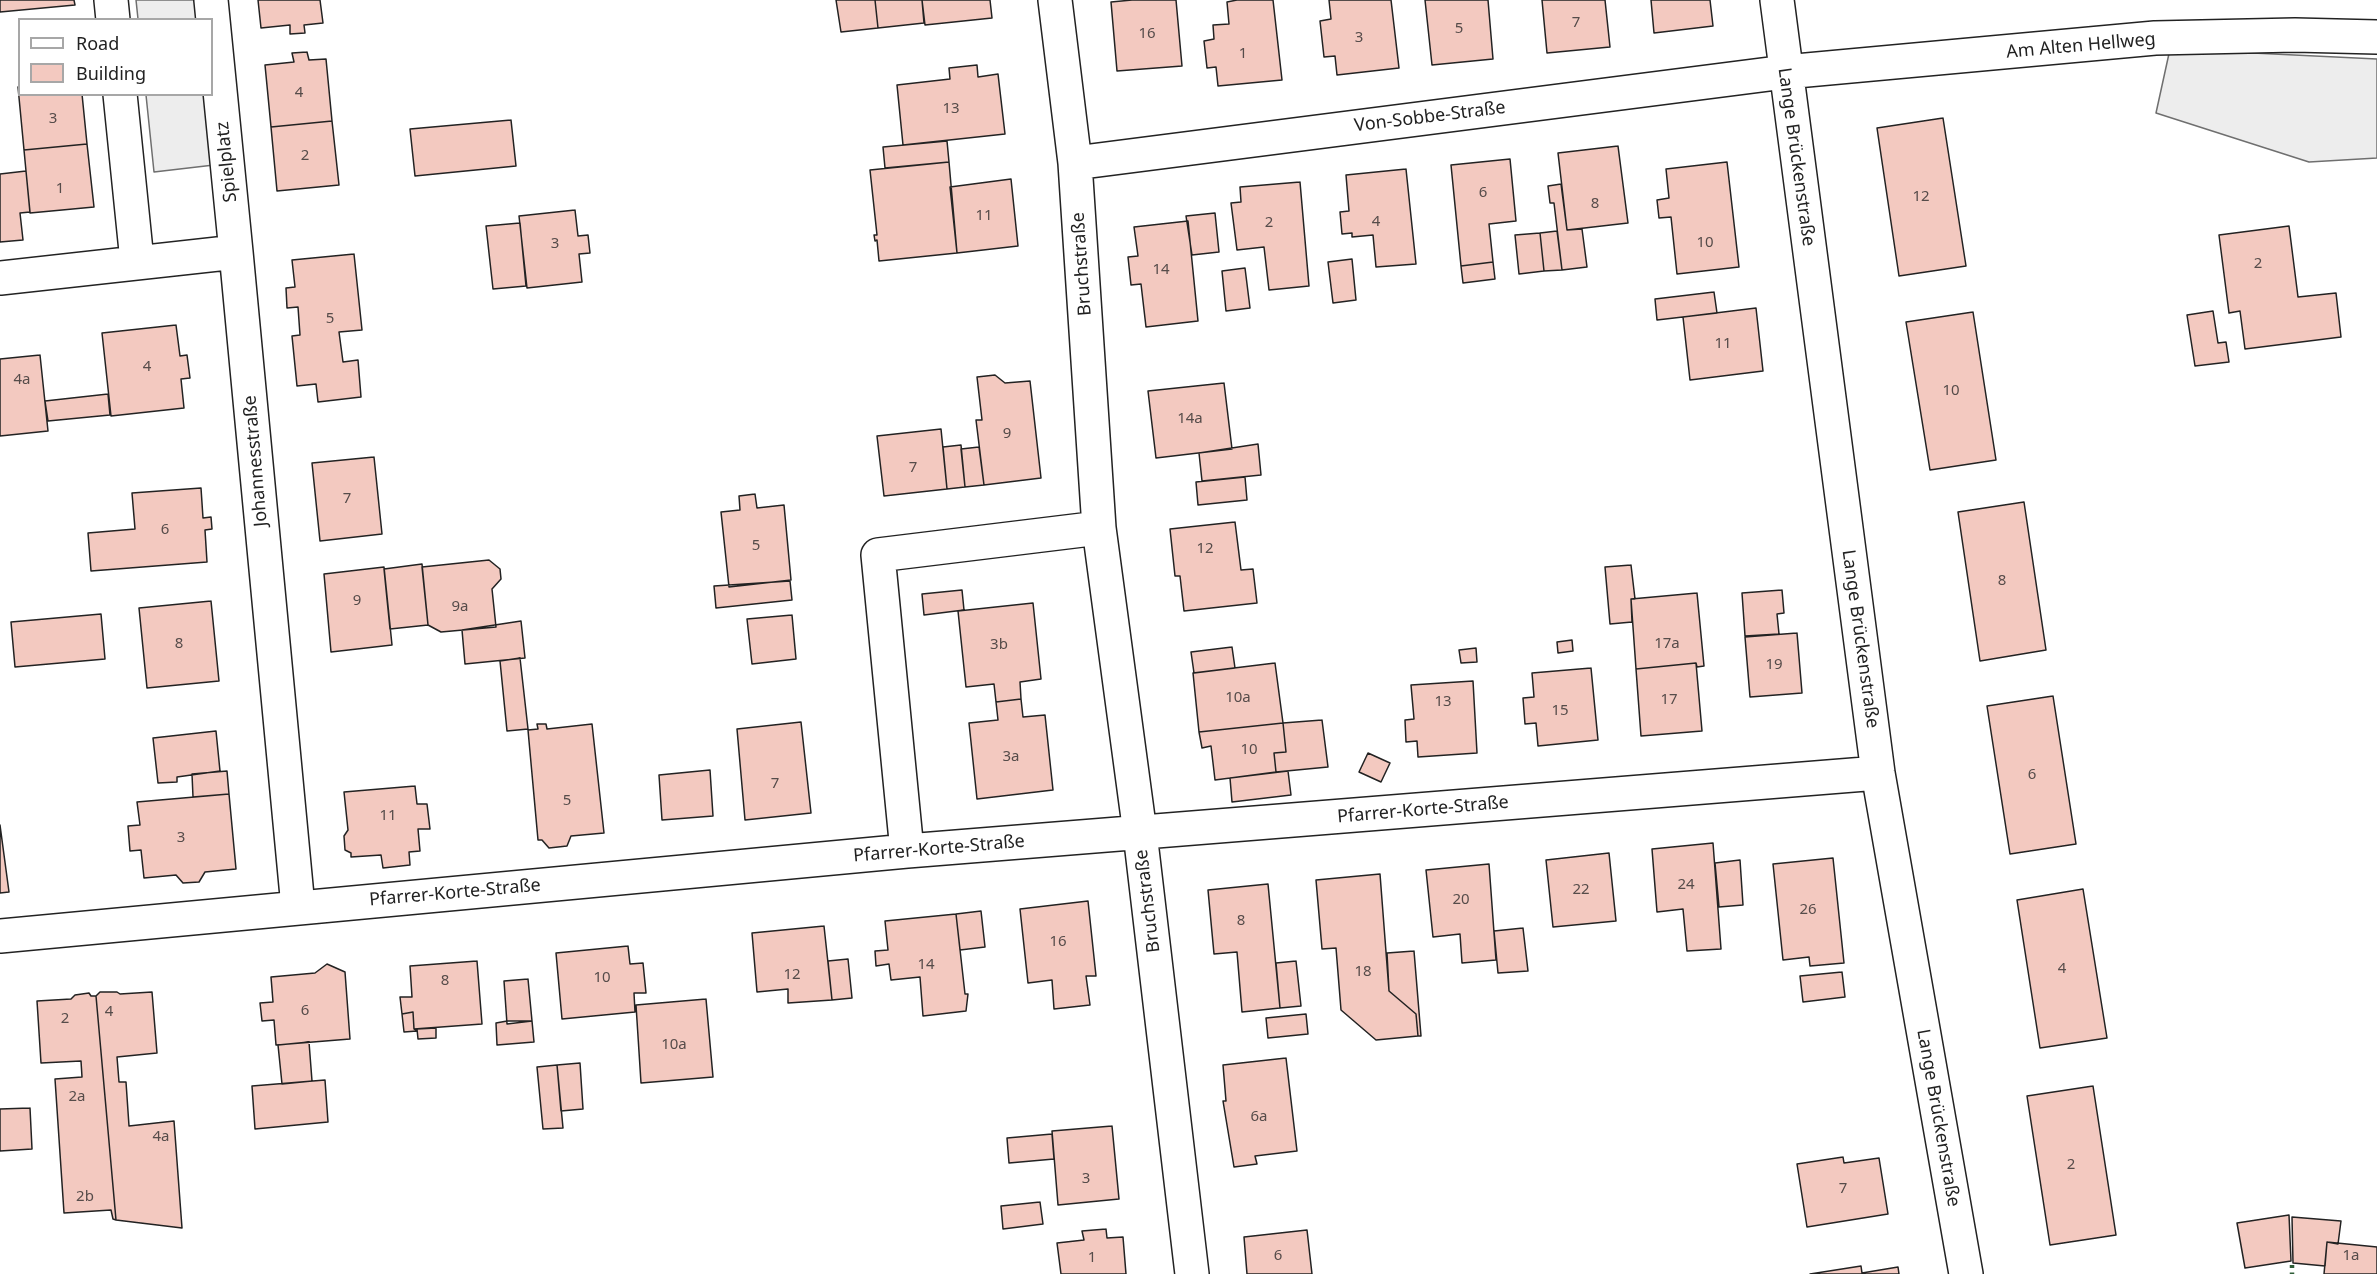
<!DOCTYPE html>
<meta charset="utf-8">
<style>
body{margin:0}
#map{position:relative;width:2377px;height:1274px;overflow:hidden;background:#fff;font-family:"Noto Sans",sans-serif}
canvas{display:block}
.legend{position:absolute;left:18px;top:18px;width:195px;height:78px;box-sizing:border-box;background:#fff;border:2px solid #a7a7a7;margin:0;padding:8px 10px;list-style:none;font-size:18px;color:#222}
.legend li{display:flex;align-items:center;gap:12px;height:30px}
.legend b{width:30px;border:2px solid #a7a7a7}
</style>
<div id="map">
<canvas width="2377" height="1274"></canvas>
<ul class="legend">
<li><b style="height:8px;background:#fff"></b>Road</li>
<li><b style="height:16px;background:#f3c9c0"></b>Building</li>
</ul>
</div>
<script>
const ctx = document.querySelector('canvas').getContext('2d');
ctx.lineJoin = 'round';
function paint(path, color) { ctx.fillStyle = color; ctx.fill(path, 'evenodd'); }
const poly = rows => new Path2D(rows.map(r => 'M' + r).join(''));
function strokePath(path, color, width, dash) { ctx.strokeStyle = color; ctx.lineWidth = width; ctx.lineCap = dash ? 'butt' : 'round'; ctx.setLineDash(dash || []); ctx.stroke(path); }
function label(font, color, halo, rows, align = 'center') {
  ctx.font = font + ' "Noto Sans",sans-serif'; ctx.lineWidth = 4.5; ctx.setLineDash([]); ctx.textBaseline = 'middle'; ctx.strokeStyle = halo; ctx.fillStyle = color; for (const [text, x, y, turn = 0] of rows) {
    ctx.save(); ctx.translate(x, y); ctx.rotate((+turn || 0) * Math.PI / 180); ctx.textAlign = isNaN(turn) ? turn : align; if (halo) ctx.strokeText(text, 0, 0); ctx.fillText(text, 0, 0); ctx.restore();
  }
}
const parking = poly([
 [136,0,197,0,199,19,138,19,136,0],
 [2170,49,2377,59,2377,158,2309,162,2156,113,2170,49],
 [146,95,207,95,214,165,154,172,146,95]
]);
const building = poly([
 [0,0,74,0,75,5,0,12,0,0],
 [258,0,320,0,323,23,304,25,305,33,290,34,290,25,261,28,258,0],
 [836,0,875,0,878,28,841,32,836,0],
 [875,0,922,0,924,23,878,28,875,0],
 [922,0,990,0,992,18,925,25,922,0],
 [1132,0,1176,0,1182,66,1117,71,1111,2,1132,0],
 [1237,0,1273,0,1282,80,1218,86,1216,67,1207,68,1204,41,1214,39,1213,25,1229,24,1227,2,1237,0],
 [1329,0,1391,0,1399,68,1337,75,1335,56,1324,57,1320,21,1331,19,1329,0],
 [1425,0,1488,0,1493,59,1432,65,1425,0],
 [1542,0,1605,0,1610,47,1547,53,1542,0],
 [1651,0,1710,0,1713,26,1654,33,1651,0],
 [307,52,309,60,326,59,332,121,271,127,265,65,294,62,292,53,307,52],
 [977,65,978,77,998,74,1005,134,903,145,897,85,950,79,949,68,977,65],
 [18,87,20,94,82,94,87,144,24,150,18,87],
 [1943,118,1966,266,1899,276,1877,128,1943,118],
 [511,120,516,166,415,176,410,129,511,120],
 [332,121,339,185,277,191,271,127,332,121],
 [947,141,949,162,885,168,883,147,947,141],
 [87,144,94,207,30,213,24,150,87,144],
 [1618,146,1628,223,1567,230,1558,153,1618,146],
 [1510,159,1516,221,1489,224,1493,262,1461,266,1451,165,1510,159],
 [949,162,957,253,879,261,877,240,875,241,874,235,877,235,870,170,949,162],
 [1727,162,1739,267,1677,274,1671,217,1659,218,1657,200,1669,198,1666,169,1727,162],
 [1406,169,1416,264,1376,267,1373,235,1352,237,1352,233,1342,234,1340,212,1349,211,1346,175,1406,169],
 [26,171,30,212,20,213,23,240,0,242,0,174,26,171],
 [1011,179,1018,246,957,253,950,187,1011,179],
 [1300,182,1309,286,1269,290,1264,247,1237,250,1231,203,1241,202,1240,187,1300,182],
 [1561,184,1567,230,1582,229,1587,267,1562,270,1554,203,1550,203,1548,186,1561,184],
 [575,210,578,236,588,235,590,253,579,254,582,282,527,288,519,216,575,210],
 [1215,213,1219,252,1192,255,1186,216,1215,213],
 [1188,221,1198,321,1146,327,1141,284,1131,285,1128,257,1138,256,1134,227,1188,221],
 [520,223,526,286,493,289,486,226,520,223],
 [2289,226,2298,297,2336,293,2341,337,2245,349,2240,311,2229,313,2219,235,2289,226],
 [1557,231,1562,270,1544,271,1540,233,1557,231],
 [1540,233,1544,271,1519,274,1515,235,1540,233],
 [354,254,362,330,339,332,343,362,358,360,361,397,318,402,316,384,297,386,292,336,300,335,298,307,287,308,286,288,295,287,292,260,354,254],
 [1352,259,1356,300,1333,303,1328,262,1352,259],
 [1493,262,1495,279,1463,283,1461,266,1493,262],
 [1245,268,1250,308,1226,311,1222,271,1245,268],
 [1714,292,1717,313,1657,320,1655,299,1714,292],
 [1756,308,1763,371,1690,380,1683,317,1756,308],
 [2213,311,2218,343,2226,342,2229,362,2195,366,2187,315,2213,311],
 [1973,312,1996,460,1930,470,1906,322,1973,312],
 [176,325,180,356,187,355,190,378,181,379,184,408,111,416,102,333,176,325],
 [40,355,48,431,0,436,0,359,40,355],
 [995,375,1005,383,1030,381,1041,478,984,485,976,420,982,420,977,377,995,375],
 [1224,383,1232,449,1156,458,1148,391,1224,383],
 [108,394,110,415,48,421,45,401,108,394],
 [941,429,947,489,884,496,877,436,941,429],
 [1258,444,1261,475,1202,481,1199,453,1258,444],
 [961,445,965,487,947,489,943,447,961,445],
 [979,447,984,485,965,487,961,449,979,447],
 [374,457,382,534,320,541,312,463,374,457],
 [1245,477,1247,500,1198,505,1196,482,1245,477],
 [201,488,203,518,211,517,212,529,205,530,207,562,91,571,88,533,135,529,132,493,201,488],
 [755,494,757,508,784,505,791,580,729,587,721,512,740,510,739,496,755,494],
 [2024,502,2046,650,1980,661,1958,512,2024,502],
 [1235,522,1241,570,1253,569,1257,603,1184,611,1180,576,1175,576,1170,529,1235,522],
 [489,560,500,569,501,579,492,589,496,627,441,632,428,625,422,567,489,560],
 [422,564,428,625,390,629,384,569,422,564],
 [1631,565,1635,599,1631,599,1632,622,1610,624,1605,567,1631,565],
 [384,567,392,645,331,652,324,574,384,567],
 [790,581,792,600,716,608,714,586,790,581],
 [962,590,964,610,924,615,922,594,962,590],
 [1782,590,1784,613,1777,614,1779,634,1745,636,1742,593,1782,590],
 [1697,593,1704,666,1697,667,1696,663,1636,669,1631,599,1697,593],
 [211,601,219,681,147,688,139,608,211,601],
 [1033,603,1041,679,1020,682,1021,699,996,702,994,684,966,687,958,611,1033,603],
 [101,614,105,659,15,667,11,622,101,614],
 [792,615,796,659,752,664,747,619,792,615],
 [521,621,525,658,465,664,462,630,521,621],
 [1797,633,1802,693,1750,697,1745,637,1797,633],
 [1572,640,1573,651,1558,653,1557,642,1572,640],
 [1232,647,1235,668,1194,673,1191,652,1232,647],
 [1476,648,1477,662,1461,663,1459,650,1476,648],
 [520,658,528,729,507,731,500,661,520,658],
 [1275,663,1283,723,1199,732,1193,673,1275,663],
 [1696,663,1702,731,1641,736,1636,669,1696,663],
 [1591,668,1598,740,1538,746,1536,723,1525,724,1523,698,1534,697,1532,673,1591,668],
 [1473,681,1477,753,1418,757,1417,741,1406,742,1405,720,1414,719,1411,685,1473,681],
 [2053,696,2076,844,2010,854,1987,706,2053,696],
 [1021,699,1023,717,1045,715,1053,790,977,799,969,723,998,720,996,702,1021,699],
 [1322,720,1328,767,1276,772,1274,753,1286,752,1283,723,1322,720],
 [801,722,811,813,745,820,737,729,801,722],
 [1283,723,1286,752,1274,753,1276,772,1215,780,1211,746,1202,748,1199,732,1283,723],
 [537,724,546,724,547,729,592,724,604,833,571,836,567,846,549,848,542,840,538,840,528,730,538,729,537,724],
 [216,731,220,771,177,777,177,782,158,783,153,738,216,731],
 [1368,753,1390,763,1381,782,1359,772,1368,753],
 [710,770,713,816,662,820,659,775,710,770],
 [227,771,229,794,193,797,192,774,227,771],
 [1288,771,1291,795,1232,802,1230,778,1288,771],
 [415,786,417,804,427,804,430,829,418,829,420,851,409,852,410,865,383,868,381,855,351,857,351,853,345,850,344,836,348,830,344,792,415,786],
 [229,794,236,869,205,872,199,882,183,883,176,875,144,878,141,850,130,851,128,826,140,825,137,802,229,794],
 [0,825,9,892,0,893,0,825],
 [1713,843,1721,949,1687,951,1683,909,1657,912,1652,849,1713,843],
 [1609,853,1616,921,1553,927,1546,860,1609,853],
 [1833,858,1844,963,1810,966,1809,957,1783,960,1773,864,1833,858],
 [1740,860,1743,905,1719,907,1715,863,1740,860],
 [1489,864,1496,960,1462,963,1460,934,1433,937,1426,870,1489,864],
 [1380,874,1389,991,1416,1014,1418,1036,1376,1040,1341,1010,1336,948,1322,949,1316,880,1380,874],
 [1268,884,1280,1008,1242,1012,1237,952,1214,954,1208,890,1268,884],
 [2083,889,2107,1038,2040,1048,2017,900,2083,889],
 [1088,901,1096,976,1086,976,1090,1005,1054,1009,1052,980,1028,983,1020,909,1088,901],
 [981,911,985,947,960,950,956,914,981,911],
 [956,914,965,994,968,994,966,1011,923,1016,920,977,891,980,889,964,876,966,875,951,888,950,885,921,956,914],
 [824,926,832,1000,788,1003,788,989,757,992,752,933,824,926],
 [1523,928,1528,971,1498,973,1494,931,1523,928],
 [628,946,630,964,643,963,646,993,634,993,635,1012,562,1019,556,953,628,946],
 [1414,951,1421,1036,1418,1036,1416,1014,1389,991,1387,953,1414,951],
 [848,959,852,998,832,1000,828,961,848,959],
 [477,961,482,1024,414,1029,413,1012,402,1014,400,997,412,997,410,966,477,961],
 [1296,961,1301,1006,1280,1008,1276,963,1296,961],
 [327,964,345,972,350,1039,276,1045,274,1020,262,1021,260,1003,273,1002,271,977,315,973,327,964],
 [1842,972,1845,997,1803,1002,1800,976,1842,972],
 [528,979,532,1021,507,1024,504,981,528,979],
 [100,992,117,992,120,994,152,992,157,1053,117,1057,119,1082,126,1082,129,1126,174,1121,182,1228,116,1220,96,996,100,992],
 [89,993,91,996,96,996,116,1220,113,1219,111,1210,64,1213,55,1079,82,1077,81,1061,41,1063,37,1001,71,999,75,995,89,993],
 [706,999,713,1077,641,1083,636,1005,706,999],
 [413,1012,414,1029,417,1031,404,1032,402,1014,413,1012],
 [1306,1014,1308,1034,1268,1038,1266,1018,1306,1014],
 [507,1021,532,1021,534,1042,497,1045,496,1023,507,1021],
 [436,1028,436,1038,418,1039,417,1029,436,1028],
 [309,1042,312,1081,282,1084,278,1045,309,1042],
 [1286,1058,1297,1151,1255,1156,1257,1164,1234,1167,1223,1101,1226,1101,1223,1065,1286,1058],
 [580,1063,583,1109,561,1111,557,1065,580,1063],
 [557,1065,563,1128,543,1129,537,1067,557,1065],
 [325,1080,328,1122,255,1129,252,1086,325,1080],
 [2093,1086,2116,1235,2050,1245,2027,1096,2093,1086],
 [30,1108,32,1149,0,1151,0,1109,30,1108],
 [1112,1126,1119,1199,1058,1205,1052,1131,1112,1126],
 [1052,1134,1054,1159,1009,1163,1007,1138,1052,1134],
 [1843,1157,1844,1163,1879,1158,1888,1214,1807,1227,1797,1164,1843,1157],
 [1040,1202,1043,1224,1003,1229,1001,1206,1040,1202],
 [2289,1215,2291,1261,2245,1268,2237,1223,2289,1215],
 [2292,1217,2341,1221,2338,1244,2327,1242,2325,1266,2293,1263,2292,1217],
 [1106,1229,1107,1238,1123,1237,1126,1274,1061,1274,1057,1243,1084,1240,1082,1231,1106,1229],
 [1307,1230,1312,1274,1247,1274,1244,1237,1307,1230],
 [2327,1242,2377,1247,2377,1274,2324,1274,2327,1242],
 [1861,1266,1862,1273,1898,1267,1899,1274,1810,1274,1861,1266]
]);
const street = poly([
 [111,0,113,20],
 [211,0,236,252],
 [1055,0,1075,163,1099,528,1140,833,1192,1274],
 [1777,0,1878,773,1966,1274],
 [120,94,137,261],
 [1075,163,1785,72,2155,38,2295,35,2377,37],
 [0,278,236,252,298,907],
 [907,851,878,555,1099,528],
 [0,936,907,851,1878,773]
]);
const hedge = poly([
 [2292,1265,2292,1274]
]);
const numberNames = [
 ["7",1576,23],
 ["5",1459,29],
 ["16",1147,34],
 ["3",1359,38],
 ["1",1243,54],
 ["4",299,93],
 ["13",951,109],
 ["3",53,119],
 ["2",305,156],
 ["1",60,189],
 ["6",1483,193],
 ["12",1921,197],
 ["8",1595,204],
 ["11",984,216],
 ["4",1376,222],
 ["2",1269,223],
 ["10",1705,243],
 ["3",555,244],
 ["2",2258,264],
 ["14",1161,270],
 ["5",330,319],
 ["11",1723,344],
 ["4",147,367],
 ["4a",22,380],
 ["10",1951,391],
 ["14a",1190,419],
 ["9",1007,434],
 ["7",913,468],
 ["7",347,499],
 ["6",165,530],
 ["5",756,546],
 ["12",1205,549],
 ["8",2002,581],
 ["9",357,601],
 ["9a",460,607],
 ["8",179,644],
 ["17a",1667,644],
 ["3b",999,645],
 ["19",1774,665],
 ["10a",1238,698],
 ["17",1669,700],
 ["13",1443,702],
 ["15",1560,711],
 ["10",1249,750],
 ["3a",1011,757],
 ["6",2032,775],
 ["7",775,784],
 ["5",567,801],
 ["11",388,816],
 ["3",181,838],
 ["24",1686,885],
 ["22",1581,890],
 ["20",1461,900],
 ["26",1808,910],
 ["8",1241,921],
 ["16",1058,942],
 ["14",926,965],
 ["4",2062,969],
 ["18",1363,972],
 ["12",792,975],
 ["10",602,978],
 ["8",445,981],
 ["6",305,1011],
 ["4",109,1012],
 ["2",65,1019],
 ["10a",674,1045],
 ["2a",77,1097],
 ["6a",1259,1117],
 ["4a",161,1137],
 ["2",2071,1165],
 ["3",1086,1179],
 ["7",1843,1189],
 ["2b",85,1197],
 ["6",1278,1256],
 ["1a",2351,1256],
 ["1",1092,1258]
];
const streetNames = [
 ["Am Alten Hellweg",2081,46,-5],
 ["Von-Sobbe-Straße",1430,117,-7],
 ["Lange Brückenstraße",1796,157,82],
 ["Spielplatz",227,162,-96],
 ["Bruchstraße",1082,264,-94],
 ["Johannesstraße",256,461,-95],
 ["Lange Brückenstraße",1860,639,82],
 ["Pfarrer-Korte-Straße",1423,810,-5],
 ["Pfarrer-Korte-Straße",939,849,-5],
 ["Pfarrer-Korte-Straße",455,893,-5],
 ["Bruchstraße",1148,901,-97],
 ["Lange Brückenstraße",1938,1118,80]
];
paint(parking, '#ededed');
strokePath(parking, '#6f6f6f', 1.5);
paint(building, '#f3c9c0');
strokePath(building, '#222', 1.5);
strokePath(street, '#222', 36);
strokePath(street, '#fff', 33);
strokePath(hedge, '#2f5e38', 4.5, [3, 4.5]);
label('15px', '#564c4a', null, numberNames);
label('18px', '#222', '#fff', streetNames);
</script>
